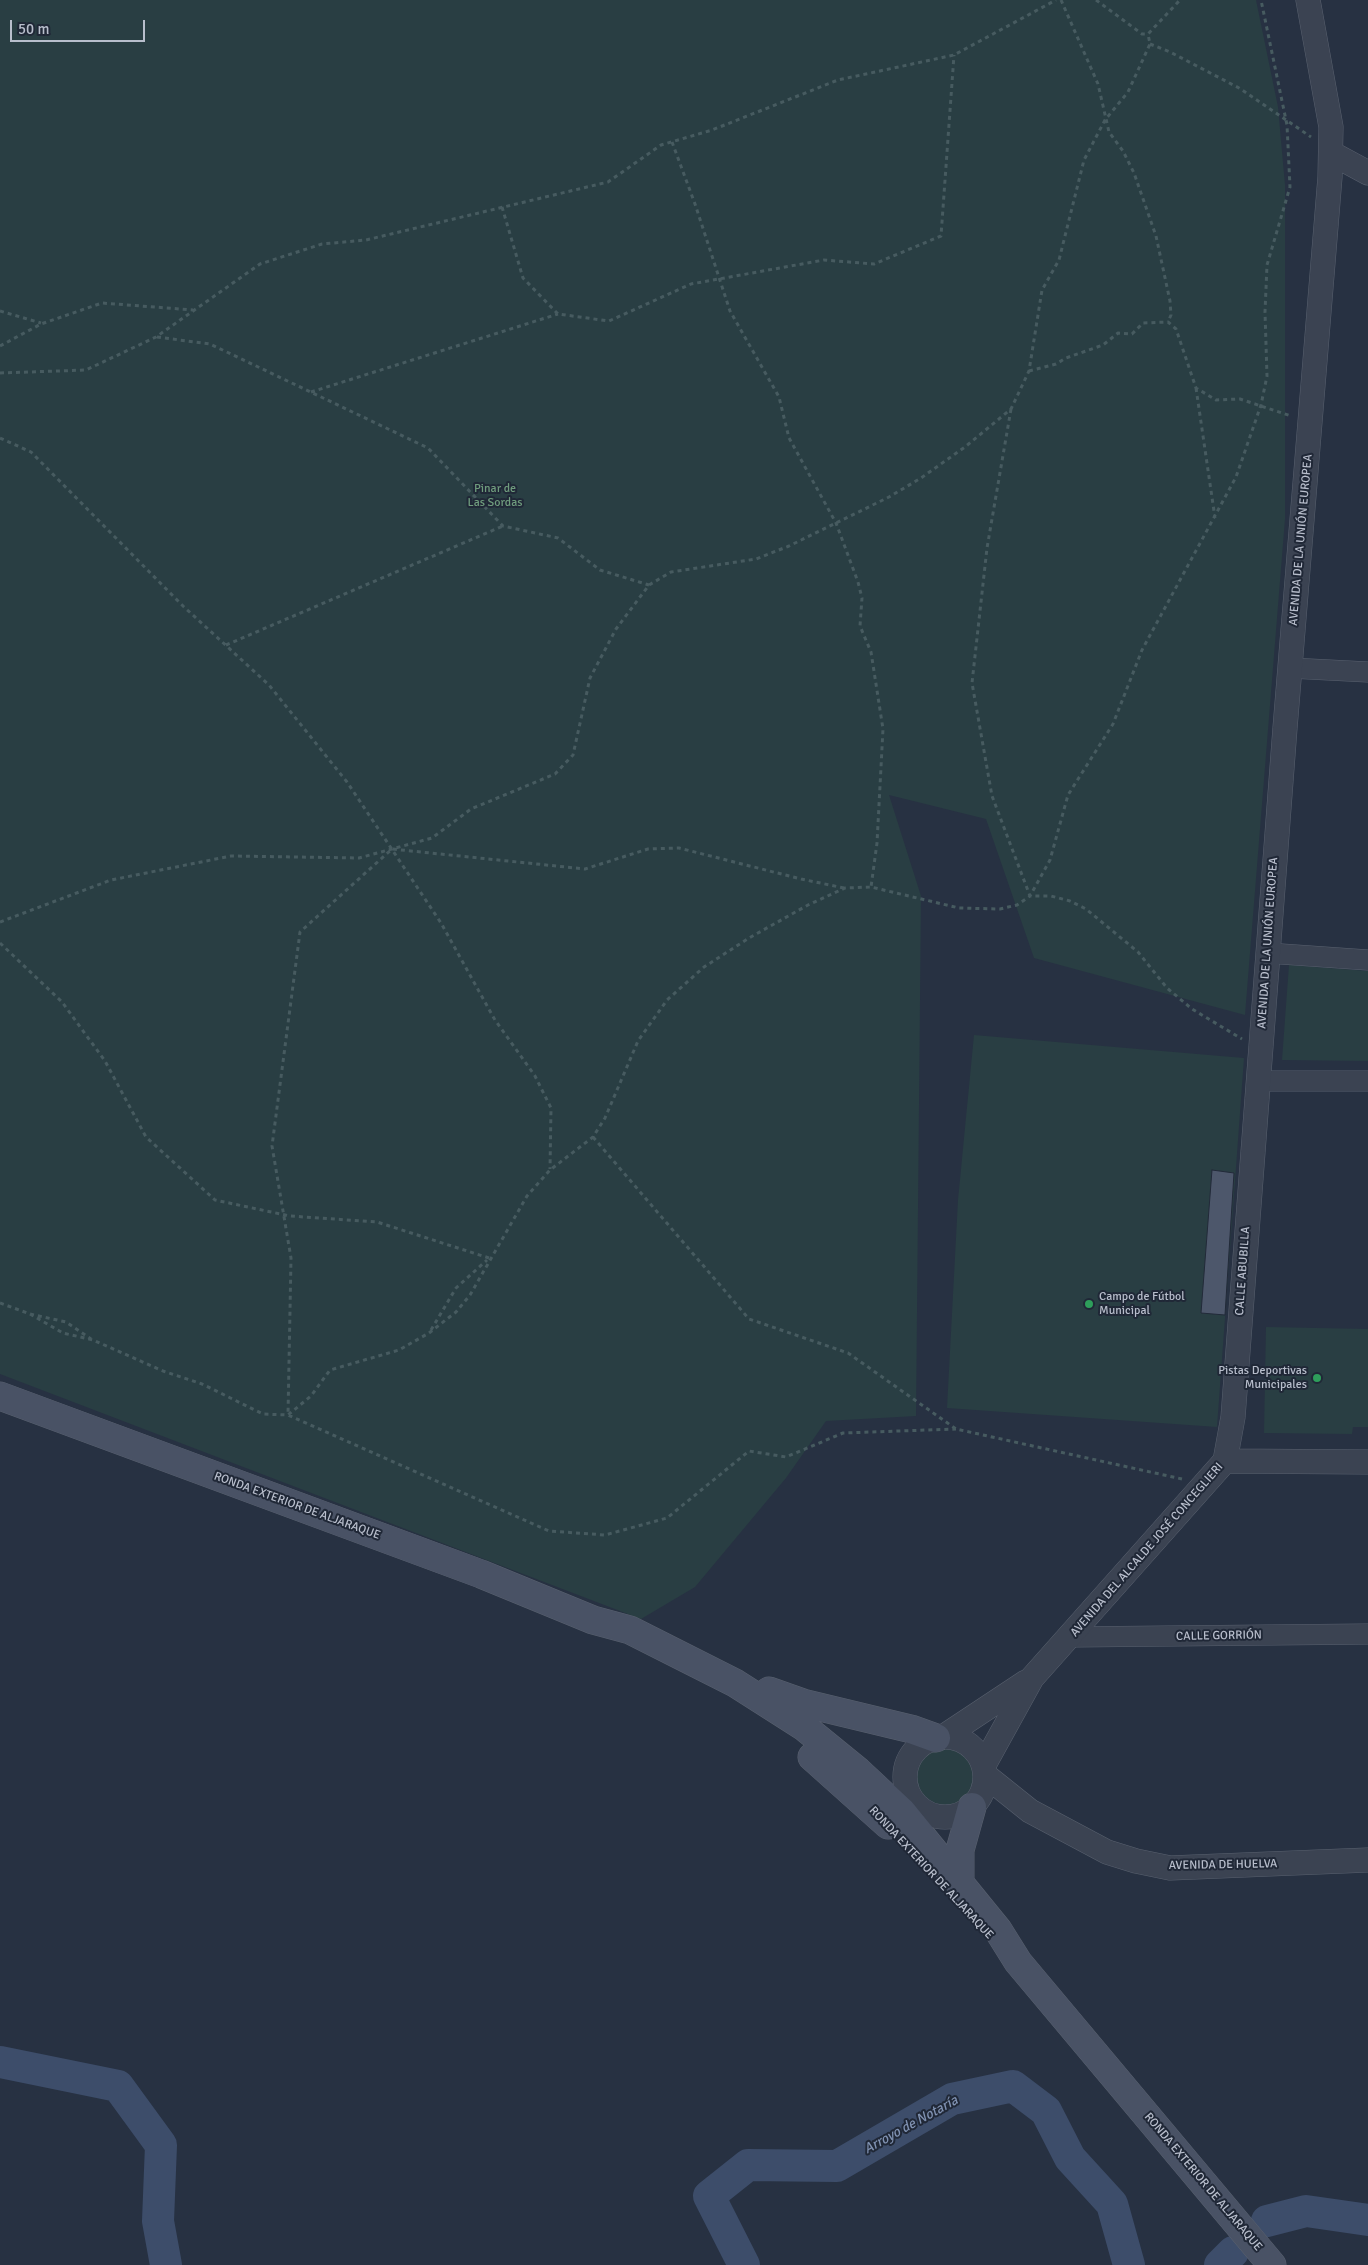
<!DOCTYPE html>
<meta charset="utf-8">
<style>
body{margin:0}
#map{position:relative;width:1368px;height:2265px;overflow:hidden;background:#273142;font-family:Signika,sans-serif}
canvas{display:block}
.scale{position:absolute;left:10px;top:20px;width:135px;height:22px;box-sizing:border-box;border:2px solid #b8becc;border-top:0;padding-left:6px;font-size:15px;line-height:18px;white-space:nowrap;color:#b8becc;-webkit-text-stroke:4px #202837;paint-order:stroke}
</style>
<div id="map">
<canvas width="1368" height="2265"></canvas>
<div class="scale">50 m</div>
</div>
<script>
const ctx = document.querySelector('canvas').getContext('2d');
ctx.lineJoin = 'round';
function paint(path, color) { ctx.fillStyle = color; ctx.fill(path, 'evenodd'); }
const poly = rows => new Path2D(rows.map(r => 'M' + r).join(''));
function strokePath(path, color, width, dash) { ctx.strokeStyle = color; ctx.lineWidth = width; ctx.lineCap = dash ? 'butt' : 'round'; ctx.setLineDash(dash || []); ctx.stroke(path); }
function label(font, color, halo, rows, align = 'center') {
  ctx.font = font + ' Signika,sans-serif'; ctx.lineWidth = 4; ctx.setLineDash([]); ctx.textBaseline = 'middle'; ctx.strokeStyle = halo; ctx.fillStyle = color; for (const [text, x, y, turn = 0] of rows) {
    ctx.save(); ctx.translate(x, y); ctx.rotate((+turn || 0) * Math.PI / 180); ctx.textAlign = isNaN(turn) ? turn : align; if (halo) ctx.strokeText(text, 0, 0); ctx.fillText(text, 0, 0); ctx.restore();
  }
}
const green = poly([
 [0,0,1256,0,1278,107,1285,185,1285,519,1245,1015,1034,958,986,819,889,795,921,896,916,1416,826,1421,786,1478,695,1587,641,1619,0,1374],
 [1289,965,1368,971,1368,1061,1282,1060],
 [974,1035,1244,1058,1217,1427,947,1408,958,1200],
 [1266,1327,1368,1329,1368,1427,1353,1427,1352,1434,1264,1433],
 '917 1776a29 29 0 1 1 58 0a29 29 0 1 1-58 0Z'
]);
const river = poly([
 [0,2062,118,2086,161,2145,158,2221,166,2265],
 [1267,2221,1306,2211,1368,2220],
 [744,2265,709,2196,748,2165,837,2166,952,2099,1013,2086,1046,2111,1070,2158,1112,2204,1129,2265],
 [1220,2265,1233,2252]
]);
const building = poly([
 [1212,1170,1234,1173,1225,1315,1201,1313,1212,1170]
]);
const path = poly([
 [1061,0,1098,84,1109,132,1123,151,1134,173,1156,236,1170,301,1171,315,1168,322],
 [1096,0,1142,34,1148,34,1180,0],
 [1150,44,1170,52,1239,88,1311,137],
 [672,142,695,204,730,311,779,397,789,438,836,523,858,582,862,598,860,626,871,652,883,729,877,843,871,887],
 [502,207,523,278,558,314,609,321,691,284,824,260,874,264,941,236,954,55],
 [0,311,41,323],
 [157,337,210,344,428,448,503,526,558,538,600,570,649,585],
 [0,346,41,324,102,303,193,310],
 [1029,371,1056,364,1066,358,1103,345,1118,333,1132,334,1143,323,1168,322,1176,329,1196,388,1216,400,1240,399,1291,416],
 [0,373,86,370,156,337,260,264,322,244,366,240,608,182,661,145,712,130,838,80,954,55,1056,0],
 [1196,388,1215,518],
 [311,392,558,314],
 [1011,409,987,548,972,683,992,796,1030,896,1051,896,1070,901,1086,909,1138,952,1167,988,1192,1009,1242,1039],
 [0,438,31,452,183,606,269,685,347,782,441,923,495,1020,535,1076,551,1108,550,1169],
 [226,645,503,526],
 [844,888,801,879,679,848,648,849,585,869,392,849,300,932,272,1146,291,1258,288,1415,549,1531,605,1535,667,1518,749,1451,786,1457,843,1433,956,1429],
 [0,922,111,880,231,856,359,858,432,838,471,809,555,774,573,755,590,678,616,629,649,585,671,572,756,559,789,546,889,497,921,478,965,447,1011,409,1029,371,1042,290,1059,260,1084,160,1105,120,1128,92,1150,44,1148,34],
 [0,943,62,1002,105,1061,146,1137,215,1200,290,1216,377,1222,489,1258],
 [593,1137,749,1319,848,1353,956,1429,1182,1479],
 [0,1303,30,1314,66,1322,91,1339],
 [30,1314,63,1333,93,1340,163,1371,202,1384,263,1414,288,1415,311,1396,330,1370,399,1350,429,1333,456,1312,470,1295,527,1196,550,1170,593,1137,605,1118,638,1041,667,1000,704,967,749,938,808,905,845,888,871,887,959,908,1000,909,1017,905,1030,896,1050,860,1068,795,1113,724,1142,650,1236,477,1261,405,1267,376,1265,312,1267,265,1290,187,1287,125,1261,0],
 [431,1330,456,1288,487,1260]
]);
const minor = poly([
 [1290,668,1368,672],
 [1267,953,1368,960],
 [1258,1081,1368,1081],
 [1070,1637,1368,1634]
]);
const tertiary = poly([
 [1331,153,1368,173],
 [1225,1461,1233,1417,1285,728,1330,177,1331,127,1308,0],
 [943,1737,1026,1682],
 '905 1777a40 40 0 1 1 80 0a40 40 0 1 1-80 0Z',
 [984,1765,1032,1678,1225,1461,1368,1462],
 [985,1775,1030,1811,1107,1852,1136,1861,1170,1868,1368,1860]
]);
const secondary = poly([
 [0,1396,481,1574,593,1620,630,1630,735,1683,804,1727,858,1771,902,1812,998,1930,1018,1962,1272,2265],
 [769,1691,803,1703,911,1729,936,1738],
 [812,1757,888,1825],
 [960,1882,960,1850,972,1807]
]);
const markers = [
 [1089,1304,5,"#2e9e5b"],
 [1317,1378,5,"#2e9e5b"]
];
const parkNames = [
 ["Pinar de",495,489],
 ["Las Sordas",495,503]
];
const streetNames = [
 ["AVENIDA DE LA UNIÓN EUROPEA",1301,540,-85],
 ["AVENIDA DE LA UNIÓN EUROPEA",1268,943,-86],
 ["CALLE ABUBILLA",1243,1271,-86],
 ["RONDA EXTERIOR DE ALJARAQUE",297,1506,20],
 ["AVENIDA DEL ALCALDE JOSÉ CONCEGLIERI",1147,1550,-49],
 ["CALLE GORRIÓN",1219,1636,-1],
 ["AVENIDA DE HUELVA",1223,1865,-1],
 ["RONDA EXTERIOR DE ALJARAQUE",931,1873,47],
 ["RONDA EXTERIOR DE ALJARAQUE",1203,2182,50]
];
const poiNames = [
 ["Campo de Fútbol",1099,1297],
 ["Municipal",1099,1311],
 ["Pistas Deportivas",1307,1371,"right"],
 ["Municipales",1307,1385,"right"]
];
const waterNames = [
 ["Arroyo de Notaría",911,2125,-29]
];
paint(green, '#293e43');
strokePath(river, '#3d4d6a', 32);
paint(building, '#4d576b');
strokePath(building, '#222a39', 1);
strokePath(minor, '#59616f', 21);
strokePath(tertiary, '#59616f', 25);
strokePath(secondary, '#59616f', 29);
strokePath(path, '#475b60', 3, [4, 4]);
strokePath(minor, '#3b4352', 20);
strokePath(tertiary, '#3b4352', 24);
strokePath(secondary, '#495265', 28);
for (const [x, y, r, color] of markers) { const dot = new Path2D(); dot.arc(x, y, r, 0, 2 * Math.PI); ctx.fillStyle = color; ctx.fill(dot); strokePath(dot, '#202837', 2); }
label('12px', '#6f9c7d', '#202837', parkNames);
label('12px', '#b8becc', '#202837', streetNames);
label('12px', '#b8becc', '#202837', poiNames, 'left');
label('italic 14px', '#8092b2', '#202837', waterNames);
</script>
